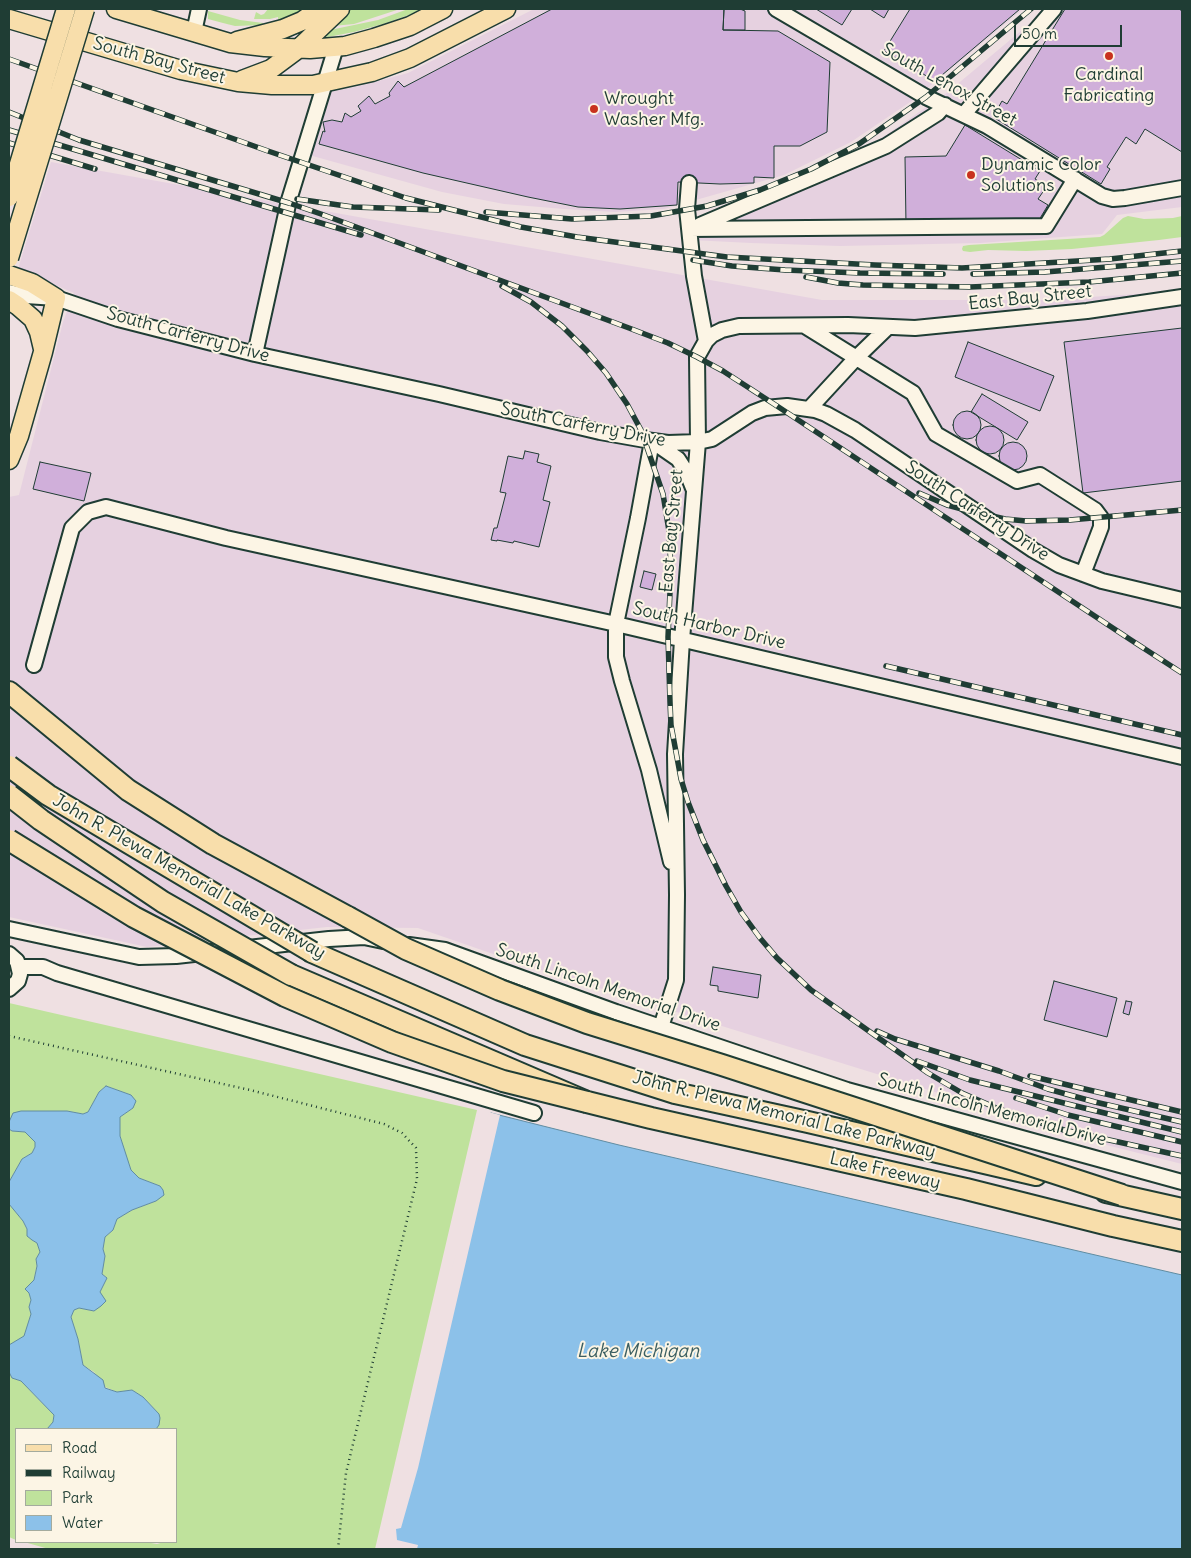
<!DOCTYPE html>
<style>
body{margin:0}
#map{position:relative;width:1191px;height:1558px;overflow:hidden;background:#efe0e2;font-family:Delius,sans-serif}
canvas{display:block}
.frame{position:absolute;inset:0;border:10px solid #1f3d34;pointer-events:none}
.legend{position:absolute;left:15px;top:1428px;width:162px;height:115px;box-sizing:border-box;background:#fcf5e5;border:1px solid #a4ab9e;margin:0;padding:6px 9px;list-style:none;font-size:15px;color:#1f3d34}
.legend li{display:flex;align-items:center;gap:10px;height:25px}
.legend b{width:25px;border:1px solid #a4ab9e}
.scale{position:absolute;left:1014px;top:25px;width:108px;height:22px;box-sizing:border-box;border:2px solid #1f3d34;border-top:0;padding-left:6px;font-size:15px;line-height:18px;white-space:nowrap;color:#1f3d34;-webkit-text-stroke:4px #fcf5e5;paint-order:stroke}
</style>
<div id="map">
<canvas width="1191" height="1558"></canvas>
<div class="frame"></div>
<ul class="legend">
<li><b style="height:6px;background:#f8deab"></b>Road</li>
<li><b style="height:6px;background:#1f3d34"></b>Railway</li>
<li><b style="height:14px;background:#bfe29c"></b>Park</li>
<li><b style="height:14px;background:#8cc1e9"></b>Water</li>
</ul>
<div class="scale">50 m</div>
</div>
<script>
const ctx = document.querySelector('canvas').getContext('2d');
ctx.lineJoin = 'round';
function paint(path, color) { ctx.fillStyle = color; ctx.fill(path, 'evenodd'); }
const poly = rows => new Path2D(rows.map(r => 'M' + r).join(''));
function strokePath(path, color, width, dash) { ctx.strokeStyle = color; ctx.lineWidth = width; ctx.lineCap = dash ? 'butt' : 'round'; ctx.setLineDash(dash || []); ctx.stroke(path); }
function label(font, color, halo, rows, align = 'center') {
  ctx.font = font + ' Delius,sans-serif'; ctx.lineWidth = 4; ctx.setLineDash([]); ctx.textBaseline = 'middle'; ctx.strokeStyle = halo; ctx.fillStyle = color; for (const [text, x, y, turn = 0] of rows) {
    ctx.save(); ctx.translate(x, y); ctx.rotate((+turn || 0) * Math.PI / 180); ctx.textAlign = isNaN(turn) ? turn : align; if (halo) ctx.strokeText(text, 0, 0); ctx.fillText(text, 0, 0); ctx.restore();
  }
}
const built = poly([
 [534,9,1023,9,913,100,851,142,784,175,664,209,615,212,564,209,504,204,442,192,309,155,329,92,360,86,408,73],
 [1047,9,1182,9,1182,207,1117,215,1102,234,980,243,840,246,751,243,691,240,689,222,781,193,857,155,948,92],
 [51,162,822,300,1045,300,1182,291,1182,1164,1015,1122,964,1101,528,966,418,928,327,927,147,947,9,917,9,497,19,495,63,322,74,293,18,269]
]);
const green = poly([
 [268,9,308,9,278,22,278,17,270,19,254,19,256,12,261,15,264,14],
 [351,9,400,9,354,24,333,26],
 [408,9,421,9,409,15,383,24,354,32,328,37,324,36,330,30,378,20],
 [208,11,240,20,263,23,263,25,235,26,223,23,208,19],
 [1128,216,1144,219,1173,218,1182,216,1182,237,1159,240,1072,249,1026,251,988,250,970,252,963,251,962,249,963,246,969,245,1100,237,1104,235,1123,218],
 [9,1003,477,1110,375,1549,49,1549,24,1542,145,1542,157,1544,164,1542,176,1542,176,1429,156,1429,159,1414,143,1397,132,1390,117,1392,105,1387,94,1372,83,1365,78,1339,71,1317,74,1310,79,1308,94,1311,100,1292,107,1278,102,1274,105,1256,103,1249,105,1237,113,1230,117,1219,132,1210,156,1201,160,1186,139,1178,131,1170,125,1154,120,1136,120,1117,133,1108,131,1095,106,1086,99,1092,88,1112,83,1114,67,1111,37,1111,9,1122],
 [9,1129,12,1131,25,1132,35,1142,35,1147,32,1153,22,1159,9,1182],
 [9,1204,23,1221,32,1240,37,1243,40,1252,36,1259,37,1265,34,1280,25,1289,29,1293,31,1300,29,1307,31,1314,24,1337,9,1345],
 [9,1372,12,1378,21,1381,54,1415,53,1422,47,1429,16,1429,16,1540,9,1537]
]);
const water = poly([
 [106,1086,131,1095,136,1101,133,1108,120,1117,120,1136,131,1170,139,1178,160,1186,163,1190,164,1195,156,1201,132,1210,117,1219,113,1230,105,1237,103,1249,105,1256,102,1274,107,1278,100,1292,106,1301,101,1306,94,1311,79,1308,74,1310,71,1317,78,1339,83,1365,103,1380,105,1388,117,1392,132,1390,143,1397,159,1414,160,1418,159,1425,156,1429,47,1429,53,1422,54,1415,21,1381,12,1378,9,1372,9,1345,24,1336,31,1314,29,1307,31,1300,29,1293,25,1289,34,1280,37,1266,36,1259,40,1252,37,1243,32,1240,27,1236,27,1229,23,1221,9,1204,9,1182,22,1159,32,1153,35,1147,35,1142,25,1132,12,1131,9,1129,9,1122,13,1113,21,1111,67,1111,83,1114,88,1112,99,1092,106,1086],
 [491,1113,619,1145,1182,1275,1182,1549,389,1549,491,1113]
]);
const pier = poly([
 [489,1112,500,1115,418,1468,401,1528,396,1529,397,1540,418,1545,417,1549,386,1549]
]);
const building = poly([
 [552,9,724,9,723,30,778,31,830,62,827,132,800,146,774,146,774,178,754,177,754,183,720,184,678,182,677,205,620,209,578,207,528,197,423,173,319,144,323,131,325,132,323,122,332,120,342,122,345,113,351,117,361,111,358,106,369,96,375,104,390,96,389,93,398,81,404,87,552,9],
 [724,9,740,9,745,11,745,30,723,30,724,9],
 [816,9,852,9,842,25,816,9],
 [870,9,889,9,884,18,870,9],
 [910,9,1020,9,935,81,884,51,910,9],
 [1065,9,1179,9,1182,11,1182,152,1145,129,1136,144,1126,137,1107,167,1110,169,1101,184,993,117,1002,101,1007,104,1065,9],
 [965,125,1040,171,1035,179,1047,186,1038,199,1048,205,1039,220,906,225,905,157,946,156,965,125],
 [1182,328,1182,481,1083,493,1064,342,1182,328],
 [968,342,1054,376,1040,411,955,377,968,342],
 [982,394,1028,422,1017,440,971,412,982,394],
 '953 425a14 14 0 1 1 28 0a14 14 0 1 1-28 0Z',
 '976 440a14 14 0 1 1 28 0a14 14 0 1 1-28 0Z',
 '999 456a14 14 0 1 1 28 0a14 14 0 1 1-28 0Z',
 [525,451,539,454,537,462,551,466,543,500,550,502,539,547,514,541,513,543,497,540,497,541,491,540,494,528,497,528,506,493,500,492,508,456,523,459,525,451],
 [40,462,91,473,84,501,33,489,40,462],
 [644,571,656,574,652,590,640,587,644,571],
 [713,967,761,975,758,998,718,991,718,986,710,985,713,967],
 [1054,981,1117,998,1107,1037,1044,1020,1054,981],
 [1126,1001,1132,1002,1129,1015,1123,1013,1126,1001]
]);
const path = poly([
 [9,1036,250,1090,384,1124,402,1133,416,1148,417,1179,346,1473,338,1549]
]);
const minor = poly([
 [776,9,926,97,987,126,1102,196,1113,199,1125,198,1182,188],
 [194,32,199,9],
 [964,114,1054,9],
 [689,183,687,209,694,276,706,341],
 [700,225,886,146,938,113,945,105],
 [689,229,1046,226,1075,179],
 [9,292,26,296,56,298,118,319,255,354,439,394,600,432,645,440,668,443,698,442,712,439,752,413,765,408,787,406,815,410,826,414,855,430,1033,550,1059,565,1102,581,1182,600],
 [805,326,913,393,936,434,1017,481,1040,475,1095,510,1101,518,1101,527,1083,574],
 [255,354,289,200,336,47],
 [809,409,856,358,888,327],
 [34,665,72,528,88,512,106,507,226,538,616,624,1182,757],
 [671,862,649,770,622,681,616,657,616,624,638,518,652,441,678,459,687,473,693,488],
 [9,929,139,957,176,956,329,939,364,937,383,941],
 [409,945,445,950,616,1012,847,1090,1182,1182],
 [9,954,17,961,20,974,18,981,9,989],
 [19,967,43,967,57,973,534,1113],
 [661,1027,676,980,677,895,675,754,682,640,698,442,697,357,706,341,712,335,722,330,739,326,848,325,915,328,1087,311,1182,297]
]);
const major = poly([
 [116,9,230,43,265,47,310,49,345,46,374,38,410,26,443,9],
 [9,19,181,70,238,82,272,85,313,85,372,72,410,58,506,9],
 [237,41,283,29,302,21,319,9],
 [242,80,271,69,298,49,340,9],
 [9,275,32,283,56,298,43,352,19,436,9,460],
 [9,300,18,306,33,319,39,332,43,349]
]);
const highway = poly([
 [9,692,128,790,213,844,348,917],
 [312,952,525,1045,675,1093,808,1122,1036,1175],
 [291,975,587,1102,651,1118,966,1189,1113,1226,1182,1241],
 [1106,1192,1182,1209]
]);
const rail = poly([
 [9,59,268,151,406,198,521,227,577,237,727,257,875,265,962,268,1110,259,1182,251],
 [9,112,79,140,289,203,321,214,629,328,668,343,697,357,723,371,777,406,1131,640,1182,673],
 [9,130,361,235],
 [9,143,95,169],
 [297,199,353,207,439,210],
 [486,212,572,219,651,216,707,206,760,190,811,169,859,144,926,97,1031,9],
 [693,260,732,266,785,270,860,273,943,274],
 [973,274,1045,272,1182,261],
 [806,277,838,283,863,285,970,287,1089,282,1182,273],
 [502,286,531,302,562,326,587,351,606,373,627,404,641,430,663,494,669,531,671,569,668,637,670,702,671,725,681,779,688,802,703,840,726,886,741,912,760,938,777,958,811,990,928,1073,962,1093,994,1107,1025,1118,1064,1130,1182,1156],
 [919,493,947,505,962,509,1005,519,1026,521,1070,520,1182,510],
 [886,666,1182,735],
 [877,1031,895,1039,999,1071,1048,1089,1095,1102,1182,1122],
 [917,1061,970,1080,1182,1132],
 [1030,1076,1182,1112],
 [1016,1098,1068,1115,1182,1142]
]);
const majorBridge = poly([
 [9,197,66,9],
 [9,258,85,9]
]);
const highwayBridge = poly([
 [9,766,48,795,312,952],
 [9,795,41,820,163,902,291,975],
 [9,840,134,917,285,996,392,1042,503,1081,587,1102],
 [348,917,406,949,500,990,587,1023,722,1065,1122,1195]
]);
const markers = [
 [1109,56,5,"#c8321e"],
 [594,109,5,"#c8321e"],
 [971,175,5,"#c8321e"]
];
const streetNames = [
 ["South Bay Street",159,61,15],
 ["South Lenox Street",949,85,29],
 ["East Bay Street",1030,298,-6],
 ["South Carferry Drive",188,335,15],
 ["South Carferry Drive",583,425,11],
 ["South Carferry Drive",977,511,33],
 ["East Bay Street",672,531,-85],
 ["South Harbor Drive",709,626,13],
 ["John R. Plewa Memorial Lake Parkway",189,877,30],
 ["South Lincoln Memorial Drive",608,988,19],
 ["South Lincoln Memorial Drive",992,1110,15],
 ["John R. Plewa Memorial Lake Parkway",784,1115,14],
 ["Lake Freeway",885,1171,13]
];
const poiNames = [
 ["Cardinal",1109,75,"center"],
 ["Fabricating",1109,96,"center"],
 ["Wrought",604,99],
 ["Washer Mfg.",604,120],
 ["Dynamic Color",981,165],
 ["Solutions",981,186]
];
const waterNames = [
 ["Lake Michigan",638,1352]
];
paint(built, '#e6d1e0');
paint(green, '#bfe29c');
paint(water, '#8cc1e9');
strokePath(water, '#608ca1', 1);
paint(pier, '#efe0e2');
paint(building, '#d0afda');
strokePath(building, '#1f3d34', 1);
strokePath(minor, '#1f3d34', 18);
strokePath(major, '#1f3d34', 21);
strokePath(highway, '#1f3d34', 24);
strokePath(path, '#1f3d34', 2.5, [1, 4]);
strokePath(minor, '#fcf5e5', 14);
strokePath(major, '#f8deab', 18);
strokePath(highway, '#f8deab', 20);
strokePath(rail, '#1f3d34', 5.5);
strokePath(rail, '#fcf5e5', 4, [11]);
strokePath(majorBridge, '#1f3d34', 21, []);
strokePath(highwayBridge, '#1f3d34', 24, []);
strokePath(majorBridge, '#f8deab', 18);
strokePath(highwayBridge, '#f8deab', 20);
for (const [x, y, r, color] of markers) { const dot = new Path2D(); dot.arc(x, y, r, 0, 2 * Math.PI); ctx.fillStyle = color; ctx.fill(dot); strokePath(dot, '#fcf5e5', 2); }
label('18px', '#1f3d34', '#fcf5e5', streetNames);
label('18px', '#1f3d34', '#fcf5e5', poiNames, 'left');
label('italic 19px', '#3a5e61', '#fcf5e5', waterNames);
</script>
